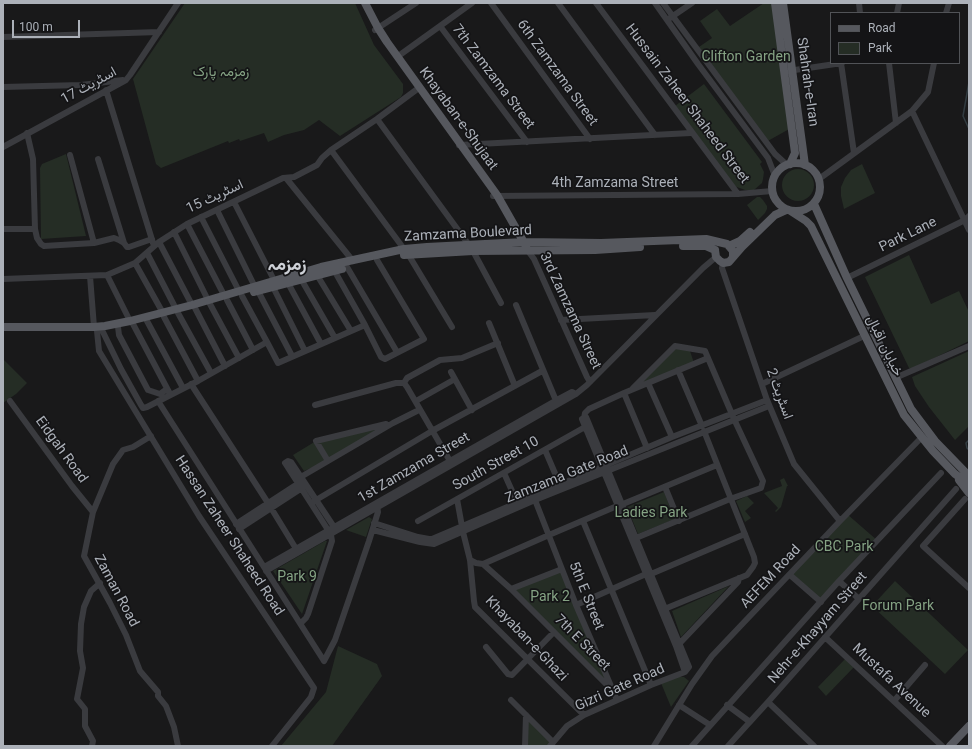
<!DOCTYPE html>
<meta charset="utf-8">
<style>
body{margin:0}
#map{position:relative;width:972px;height:749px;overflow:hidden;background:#19191a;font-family:Roboto,sans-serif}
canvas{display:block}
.frame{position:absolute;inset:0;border:4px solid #acb1b9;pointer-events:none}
.legend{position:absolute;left:830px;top:12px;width:130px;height:52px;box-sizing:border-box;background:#141416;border:1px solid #515357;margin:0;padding:5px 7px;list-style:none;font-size:12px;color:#acb1b9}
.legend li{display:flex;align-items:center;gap:8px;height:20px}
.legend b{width:20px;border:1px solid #515357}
.scale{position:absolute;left:12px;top:20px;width:68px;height:18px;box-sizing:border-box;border:2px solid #acb1b9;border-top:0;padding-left:5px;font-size:12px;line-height:14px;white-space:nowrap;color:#acb1b9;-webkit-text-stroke:3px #141416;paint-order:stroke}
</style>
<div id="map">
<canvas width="972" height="749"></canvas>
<div class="frame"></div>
<ul class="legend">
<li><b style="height:5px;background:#56585e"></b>Road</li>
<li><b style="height:11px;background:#252d25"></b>Park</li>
</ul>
<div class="scale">100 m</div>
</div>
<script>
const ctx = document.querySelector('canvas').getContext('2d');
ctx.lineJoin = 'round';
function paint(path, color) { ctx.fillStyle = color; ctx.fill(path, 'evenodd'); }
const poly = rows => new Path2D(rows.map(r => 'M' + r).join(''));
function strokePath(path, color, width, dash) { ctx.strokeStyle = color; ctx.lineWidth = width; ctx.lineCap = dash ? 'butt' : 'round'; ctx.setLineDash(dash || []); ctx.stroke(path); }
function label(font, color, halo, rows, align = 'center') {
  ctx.font = font + ' Roboto,Vazirmatn,sans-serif'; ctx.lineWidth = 3.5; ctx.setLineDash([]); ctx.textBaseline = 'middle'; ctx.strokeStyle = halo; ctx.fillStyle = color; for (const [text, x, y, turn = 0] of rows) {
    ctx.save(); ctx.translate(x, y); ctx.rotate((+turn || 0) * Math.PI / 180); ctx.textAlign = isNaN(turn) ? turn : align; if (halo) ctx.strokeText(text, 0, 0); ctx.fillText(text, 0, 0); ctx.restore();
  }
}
const green = poly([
 [185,3,355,3,374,45,403,84,403,93,401,97,340,136,319,120,304,130,284,135,268,142,264,133,240,141,239,139,229,143,228,141,161,168,156,164,133,79],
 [764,3,772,3,791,128,766,142,696,49,712,38,700,21,717,9,730,26],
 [704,84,762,162,760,164,764,172,763,179,762,183,754,190,745,190,734,186,675,106],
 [66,154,86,236,41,239,40,168,42,164],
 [862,164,875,193,844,209,841,196,841,187,845,178,851,170],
 '782 185a16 16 0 1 1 32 0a16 16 0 1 1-32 0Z',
 [757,197,760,197,763,200,767,206,767,209,765,213,758,220,747,205],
 [909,255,931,304,959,291,969,312,969,341,912,369,909,368,865,277],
 [675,346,689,348,694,363,631,390],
 [969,351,969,426,955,440,929,407,915,386,912,377],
 [3,359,27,383,16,394,3,403],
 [393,423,328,461,304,471,293,455,316,441],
 [784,478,788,486,787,486,781,507,776,512,775,511,778,508,764,493,782,486,780,480],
 [664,492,675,519,638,534,627,507],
 [747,496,754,503,745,511,751,518,745,522,736,501],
 [847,514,878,541,821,602,790,575],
 [369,517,372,519,366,537,346,530],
 [325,541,327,541,302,614,273,571],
 [562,569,611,689,511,589],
 [895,581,968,650,945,674,872,606],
 [729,586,681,637,672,611],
 [338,646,377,664,382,676,332,746,281,746,326,692],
 [847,657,855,666,826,696,818,687],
 [674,677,684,677,689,681,671,707,661,683],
 [526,715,553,742,550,746,525,746]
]);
const stream = poly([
 [969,82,963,116,969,129],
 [969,440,966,443,967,448,969,450]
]);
const minor = poly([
 [491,3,590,139],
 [558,3,655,135],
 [596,3,738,194,772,191],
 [655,3,698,64,768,158,775,176],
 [663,3,775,154,787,165],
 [859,3,860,13],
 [897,13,899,3],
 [946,13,949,3],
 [670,18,692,3],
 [440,26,527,142],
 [375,30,416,3],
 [3,37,159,32],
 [397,57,472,3],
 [841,63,854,153],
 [889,63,896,123],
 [788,71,842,63],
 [3,87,81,85,123,80],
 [106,90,153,243],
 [912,111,969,230],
 [377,119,469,245],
 [27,133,33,159,35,229,37,238,41,244,44,246,94,243,114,238,119,240,124,243,127,247,129,247,152,239],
 [459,145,691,133],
 [3,147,126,80,130,75,178,3],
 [331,150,404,249],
 [70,155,94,243],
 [98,159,124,243],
 [286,178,353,261],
 [819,179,912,111,928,92,934,63],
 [493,196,738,194],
 [234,202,274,280],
 [217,210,255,287],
 [201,217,239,291],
 [187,224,224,295],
 [3,229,35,229],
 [174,232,208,300],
 [159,242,192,305],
 [473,251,501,303],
 [528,251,534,259,587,377,590,382],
 [147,253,176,309],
 [408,254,452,327],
 [135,263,163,313],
 [723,263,722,268,767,400,794,464,840,521],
 [347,267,397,352],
 [334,270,365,325],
 [107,275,130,321],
 [317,275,351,331],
 [90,276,94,327],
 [847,278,965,220,969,216],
 [3,279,107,275,135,263,159,242,187,224,283,178,294,177,317,165,322,158,331,150,377,119,420,87],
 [301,279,335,338],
 [288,283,321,344],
 [273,287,305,351],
 [258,291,292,356],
 [242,296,267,342],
 [227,300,253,350],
 [210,304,239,358],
 [516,305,557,403],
 [195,308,225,366],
 [178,313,211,373],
 [164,317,198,381],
 [561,320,655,315],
 [147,321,183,388],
 [489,323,515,386],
 [133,324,169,392],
 [118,327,119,335,148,390,160,394,167,389],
 [102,330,121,369,141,405,143,408,147,407,198,381,267,342,278,363,365,325,381,357,385,359,424,339,377,260],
 [97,331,99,351,199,516,314,688,311,697,272,746],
 [678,370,702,426],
 [451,372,472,410],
 [895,378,969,346],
 [404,383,407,378,440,360,462,358,498,343],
 [648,383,672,437],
 [191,384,268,503,298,552],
 [762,384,864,336],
 [633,388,675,346,705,351,734,419,763,481,761,488,730,499,636,538],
 [624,393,647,448],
 [10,401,72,486,93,512],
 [158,401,324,661],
 [416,401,455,379],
 [315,405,396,383,404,383,407,387,450,461],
 [151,436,133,447,123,450,113,464,93,512,84,556,110,603,126,635,140,671,158,692,158,696,166,706,174,727,178,746],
 [545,450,560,485],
 [328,461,316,441,386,424],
 [504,473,517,502],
 [299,478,393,423,419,410],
 [665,487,679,521],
 [457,499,463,532,470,560,474,601,475,607,584,715],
 [965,499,923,546,969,588],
 [535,500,576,605,617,700],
 [311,503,432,431,542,371],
 [623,504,717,465],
 [418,521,585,427],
 [583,521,651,685],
 [374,523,418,537,429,539,432,539,672,437,767,400],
 [236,524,302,481],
 [239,529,302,488],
 [328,530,285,463,288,461,291,462,334,527],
 [373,530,420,542,434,544,535,500,769,406],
 [470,560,476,563,483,564,549,535,617,506],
 [483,564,511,589,608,686],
 [264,567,555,401,572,392,576,394],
 [266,571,576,394,587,385,703,268,716,257],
 [651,574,745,534],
 [790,575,821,602],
 [839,581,859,599],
 [511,589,562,569],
 [576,605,646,574],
 [662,610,747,575,753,567,755,563,754,557,704,431],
 [301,623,306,618,308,614,332,541,331,535],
 [825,637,942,746],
 [677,645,680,643,738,582,739,578],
 [486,647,508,674,512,675,554,632],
 [324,661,335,640,369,541,378,512,377,504],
 [685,672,676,646,582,419,584,418,585,413,589,409,624,393,708,358],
 [511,700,553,742],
 [894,701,925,665],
 [768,702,814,746],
 [679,705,710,725],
 [727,705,750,722],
 [92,746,93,741,85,726,85,709,77,699,83,668,80,651,81,624,84,607,91,591,100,583],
 [525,746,526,715],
 [550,746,567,726,584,715,651,685,685,672,689,667,586,417,584,418],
 [654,746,692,684,712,656,840,521,921,438],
 [692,746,839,581,941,473],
 [728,746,768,702,956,489]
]);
const major = poly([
 [365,3,378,28,387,42,497,195,526,246],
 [775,3,795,153,790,164],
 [783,3,805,165],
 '772 187a24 24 0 1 1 48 0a24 24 0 1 1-48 0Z',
 [814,204,847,278,911,409,935,441,969,476],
 [789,210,806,221,811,226,904,415,933,451,955,474,969,484],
 [683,246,706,246,715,250],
 [729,246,740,241,750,232],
 [715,250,716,257,720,261,723,263,729,262,742,247,775,215,786,210],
 [404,255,473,251,595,250,640,247],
 [254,292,342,269],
 [3,327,94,327,105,326,130,321,192,305,321,267,404,249,427,247,524,242,601,243,706,239,727,244,733,251,733,257],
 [959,480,969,493],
 [950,746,969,726]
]);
const parkNames = [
 ["Clifton Garden",746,57],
 ["زمزمہ پارک",221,72],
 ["Ladies Park",651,513],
 ["CBC Park",844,547],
 ["Park 9",297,577],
 ["Park 2",550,597],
 ["Forum Park",898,606]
];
const streetNames = [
 ["6th Zamzama Street",557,73,54],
 ["7th Zamzama Street",493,77,53],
 ["Shahrah-e-Iran",807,82,82],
 ["اسٹریٹ 17",89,86,-29],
 ["Hussain Zaheer Shaheed Street",687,104,53],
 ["Khayaban-e-Shujaat",458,119,54],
 ["4th Zamzama Street",615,183],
 ["اسٹریٹ 15",215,197,-25],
 ["Zamzama Boulevard",468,234,-3],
 ["Park Lane",908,235,-26],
 ["3rd Zamzama Street",570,311,65],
 ["خیابان اقبال",884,346,64],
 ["اسٹریٹ 2",779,394,70],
 ["Eidgah Road",61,450,54],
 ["South Street 10",496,464,-29],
 ["1st Zamzama Street",414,468,-30],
 ["Zamzama Gate Road",567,475,-22],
 ["Hassan Zaheer Shaheed Road",229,536,57],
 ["AEFEM Road",771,577,-47],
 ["Zaman Road",116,591,62],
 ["5th E Street",586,596,68],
 ["Nehr-e-Khayyam Street",818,628,-49],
 ["Khayaban-e-Ghazi",526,639,46],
 ["7th E Street",582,643,45],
 ["Mustafa Avenue",891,681,43],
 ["Gizri Gate Road",620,688,-24]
];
const districtNames = [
 ["زمزمہ",287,265]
];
paint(green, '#252d25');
strokePath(stream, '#313b40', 1.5);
strokePath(minor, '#3a3b3f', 6);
strokePath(major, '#56585e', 8);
label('14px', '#85a384', '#141416', parkNames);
label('14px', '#acb1b9', '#141416', streetNames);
label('bold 18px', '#cdd0d6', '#141416', districtNames);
</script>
